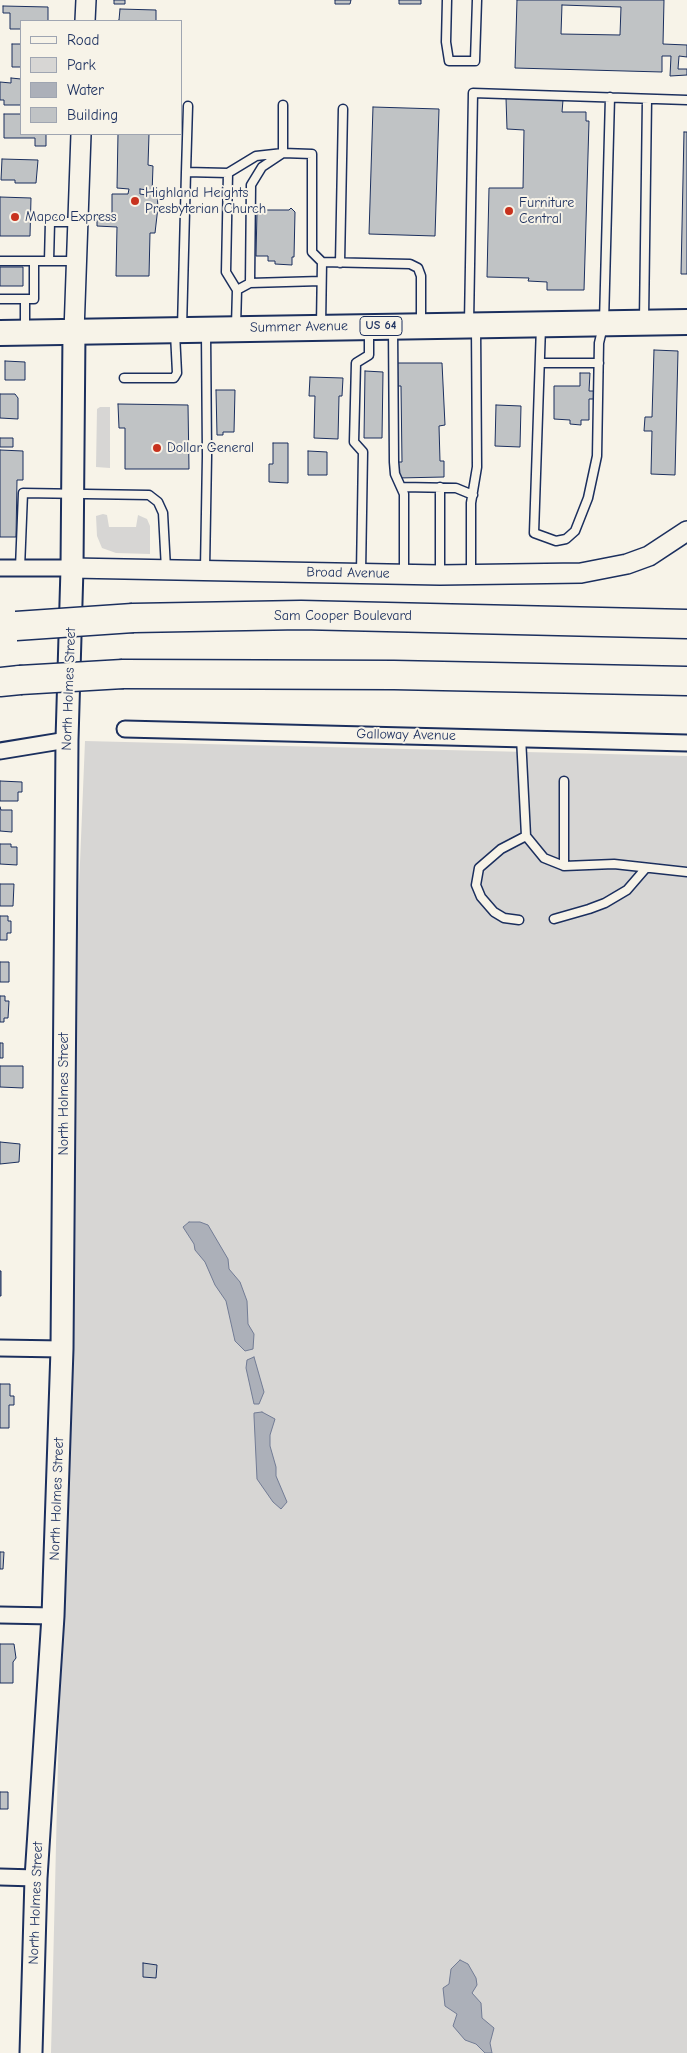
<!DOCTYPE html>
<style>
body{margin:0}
#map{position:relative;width:687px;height:2053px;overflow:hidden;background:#f7f3e8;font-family:"Comic Neue",sans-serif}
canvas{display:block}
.legend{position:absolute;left:20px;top:20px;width:162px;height:115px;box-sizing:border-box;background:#f7f3e8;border:1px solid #9fa5b1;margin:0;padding:6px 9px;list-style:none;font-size:15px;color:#1b2f5e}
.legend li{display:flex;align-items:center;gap:10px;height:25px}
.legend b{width:25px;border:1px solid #9fa5b1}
</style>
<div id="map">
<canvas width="687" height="2053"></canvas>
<ul class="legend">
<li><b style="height:6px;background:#f7f3e8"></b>Road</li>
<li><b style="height:14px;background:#d7d6d4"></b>Park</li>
<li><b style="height:14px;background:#acb0b9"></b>Water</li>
<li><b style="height:14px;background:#c0c3c5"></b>Building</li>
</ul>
</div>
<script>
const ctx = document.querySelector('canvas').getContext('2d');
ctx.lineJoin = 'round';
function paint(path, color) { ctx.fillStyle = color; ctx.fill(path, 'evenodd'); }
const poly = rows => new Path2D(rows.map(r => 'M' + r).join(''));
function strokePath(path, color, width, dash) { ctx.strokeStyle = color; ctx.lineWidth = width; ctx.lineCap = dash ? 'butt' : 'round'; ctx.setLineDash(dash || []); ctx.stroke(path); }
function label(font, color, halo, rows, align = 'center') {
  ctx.font = font + ' "Comic Neue",sans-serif'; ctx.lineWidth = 4; ctx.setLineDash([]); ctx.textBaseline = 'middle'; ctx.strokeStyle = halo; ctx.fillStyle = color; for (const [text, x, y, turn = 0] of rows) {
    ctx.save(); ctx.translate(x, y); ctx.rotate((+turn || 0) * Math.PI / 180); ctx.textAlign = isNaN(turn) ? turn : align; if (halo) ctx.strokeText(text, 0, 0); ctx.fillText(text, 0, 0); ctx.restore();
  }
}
const green = poly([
 [100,407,110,407,110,468,96,467,97,409],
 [103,514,107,515,109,527,136,527,138,515,147,519,150,526,150,554,116,553,102,548,97,536,96,516],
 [85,741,687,756,687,2053,51,2053,79,887]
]);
const water = poly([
 [189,1222,200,1222,208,1225,228,1259,229,1269,240,1282,247,1301,248,1324,254,1334,253,1349,245,1351,235,1341,226,1301,215,1285,205,1262,195,1250,194,1244,183,1227,189,1222],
 [254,1357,264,1392,259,1404,254,1404,246,1368,247,1360,254,1357],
 [262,1412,275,1419,270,1435,270,1446,276,1467,276,1476,287,1502,281,1509,273,1502,257,1479,254,1416,254,1413,262,1412],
 [460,1960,468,1964,476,1978,477,1985,472,1993,481,2003,482,2018,494,2028,490,2043,492,2053,485,2053,476,2044,465,2040,453,2026,457,2014,445,2006,443,1988,449,1984,451,1969,460,1960]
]);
const building = poly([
 [114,0,125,0,125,4,114,4,114,0],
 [335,0,351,0,350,4,335,4,335,0],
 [399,0,421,0,421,4,399,4,399,0],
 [517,0,664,0,663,44,687,45,687,57,679,56,678,69,687,69,687,75,670,76,671,56,662,56,662,72,515,68,517,0],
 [562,5,621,7,620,35,561,34,562,5],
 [3,6,48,7,48,21,21,21,21,29,10,29,10,13,3,13,3,6],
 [120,9,156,10,156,21,116,21,119,20,120,9],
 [12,44,21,44,21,67,12,67,12,44],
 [11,78,21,79,21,105,4,105,4,100,0,100,0,82,11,83,11,78],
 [506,98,563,100,562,112,586,112,586,121,589,121,584,290,547,290,547,282,528,281,529,278,487,277,489,188,523,188,524,130,507,129,506,98],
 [373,107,439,109,435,236,369,234,373,107],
 [4,114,21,114,21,134,46,134,46,146,35,146,35,138,4,138,4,114],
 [684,132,687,132,687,274,681,274,684,132],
 [118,134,149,134,148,165,153,166,152,194,157,194,158,207,155,233,150,233,149,276,116,276,117,227,97,226,97,219,112,219,112,194,128,194,129,189,117,188,118,134],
 [140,189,147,190,146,195,140,194,140,189],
 [2,159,38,160,36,183,15,183,15,180,1,180,2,159],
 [0,197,31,198,30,236,0,236,0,197],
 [261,207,264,207,264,210,289,210,291,208,295,212,294,257,292,257,292,265,275,264,275,261,268,261,268,256,256,256,257,211,261,207],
 [0,267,23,267,23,286,0,286,0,267],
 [654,350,678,351,675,475,651,474,652,431,644,431,645,417,652,417,654,350],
 [5,361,25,362,25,380,5,380,5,361],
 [396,363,442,363,445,425,439,426,440,461,444,461,444,477,398,478,398,462,402,462,401,386,397,386,396,363],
 [365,371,383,372,382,438,364,438,365,371],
 [580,373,590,373,589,391,596,391,595,399,589,399,589,420,581,420,581,425,570,424,570,420,554,419,554,386,580,386,580,373],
 [310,377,343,378,342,396,339,396,338,439,314,438,315,396,309,396,310,377],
 [216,390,235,390,234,432,223,432,223,435,217,435,216,390],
 [0,394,15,394,18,398,18,419,0,418,0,394],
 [118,404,188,405,189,469,125,469,125,428,119,428,118,404],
 [496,405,521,406,520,447,495,446,496,405],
 [0,438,13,438,13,447,0,447,0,438],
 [273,443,288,443,288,483,269,482,269,464,273,464,273,443],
 [0,450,23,451,23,480,17,480,16,537,0,537,0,450],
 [308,451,327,452,327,475,308,475,308,451],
 [0,781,22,782,22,792,18,792,18,801,0,801,0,781],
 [0,807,1,810,12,810,12,832,0,831,0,807],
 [0,844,11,844,11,847,17,847,17,865,0,864,0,844],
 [0,884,14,884,13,906,0,906,0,884],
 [0,916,8,916,8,921,11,921,11,933,7,933,7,940,0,940,0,916],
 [0,962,9,962,9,982,0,982,0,962],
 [0,996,5,996,5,1001,9,1001,8,1018,4,1018,4,1022,0,1022,0,996],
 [0,1043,3,1043,3,1058,0,1058,0,1043],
 [0,1066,23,1066,23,1088,0,1087,0,1066],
 [0,1142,20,1144,19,1162,0,1164,0,1142],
 [0,1271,1,1271,1,1296,0,1296,0,1271],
 [0,1384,10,1384,10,1396,14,1396,14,1405,9,1405,9,1428,0,1428,0,1384],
 [0,1552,4,1552,3,1569,0,1569,0,1552],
 [0,1644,14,1644,16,1658,13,1662,13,1683,0,1683,0,1644],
 [0,1792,8,1792,8,1809,0,1809,0,1792],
 [143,1963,157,1965,156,1978,143,1977,143,1963]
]);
const service = poly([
 [447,0,446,42,449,61,475,61,477,0],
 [186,172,188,106],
 [0,261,49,261],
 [76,261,49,261,50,222,77,222],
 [340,263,343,109],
 [250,283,251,185,262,167,283,153,312,154,312,252,322,262],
 [237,290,250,283,321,281],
 [0,299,34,299,34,261],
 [25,299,25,330],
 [644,320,647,99],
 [469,323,473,93,687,100],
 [236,326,237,290,226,272,228,173,256,156,283,153,283,105],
 [321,326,322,262,410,264,418,268,421,276,421,323],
 [541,326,534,533,556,541,566,539,575,531,588,498,597,456,599,343,604,322,610,97],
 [182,328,186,172,228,173],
 [393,328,394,462,395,474,404,494,404,574],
 [541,363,599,363],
 [124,378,174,378,177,373,175,333],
 [402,487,456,488,473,495],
 [440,487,440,575],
 [20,568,23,493,149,495,158,502,163,513,166,569],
 [205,569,207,456,206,333],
 [361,573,363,452,354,442,356,363,369,355,369,329],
 [471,575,471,503,477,467,476,327],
 [521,737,526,836,544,858,564,866,614,864,687,872],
 [564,781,564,866],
 [554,919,589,909,605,903,627,890,646,868],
 [519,920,504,918,494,912,481,897,476,885,479,868,501,849,526,836]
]);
const minor = poly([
 [0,568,72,568],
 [125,729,687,743],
 [0,751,67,740],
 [0,1348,62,1349],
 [0,1615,53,1616],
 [0,1877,36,1878]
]);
const tertiary = poly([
 [85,21,86,0],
 [74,332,81,134],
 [72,568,440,575,581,573,627,564,649,556,687,531]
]);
const secondary = poly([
 [31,2053,36,1878,53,1616,62,1349,67,740,72,568,74,332]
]);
const primary = poly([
 [0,333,687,322]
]);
const motorway = poly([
 [133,618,301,615,687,624],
 [123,674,394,675,687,681],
 [0,682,20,680]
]);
const motorwayBridge = poly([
 [16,626,133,618],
 [20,680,123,674]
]);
const markers = [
 [135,201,5,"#c8321e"],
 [509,211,5,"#c8321e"],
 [15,217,5,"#c8321e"],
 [157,448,5,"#c8321e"]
];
const shields = [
 [381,326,42]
];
const shieldNames = [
 ["US 64",381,326]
];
const poiNames = [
 ["Highland Heights",145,193],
 ["Presbyterian Church",145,209],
 ["Furniture",519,203],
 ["Central",519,219],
 ["Mapco Express",25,217],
 ["Dollar General",167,448]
];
const streetNames = [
 ["Summer Avenue",299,327,-1],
 ["Broad Avenue",348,573,1],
 ["Sam Cooper Boulevard",343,616],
 ["North Holmes Street",69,689,-88],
 ["Galloway Avenue",406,735,1],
 ["North Holmes Street",64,1094,-90],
 ["North Holmes Street",57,1499,-88],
 ["North Holmes Street",36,1903,-88]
];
paint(green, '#d7d6d4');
paint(water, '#acb0b9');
strokePath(water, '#727c95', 1);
paint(building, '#c0c3c5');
strokePath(building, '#1b2f5e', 1);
strokePath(service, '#1b2f5e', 11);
strokePath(minor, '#1b2f5e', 19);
strokePath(tertiary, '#1b2f5e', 22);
strokePath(secondary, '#1b2f5e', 25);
strokePath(primary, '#1b2f5e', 28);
strokePath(motorway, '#1b2f5e', 31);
strokePath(service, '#f7f3e8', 8);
strokePath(minor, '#f7f3e8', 15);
strokePath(tertiary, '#f7f3e8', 19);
strokePath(secondary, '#f7f3e8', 21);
strokePath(primary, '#f7f3e8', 24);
strokePath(motorway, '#f7f3e8', 28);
strokePath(motorwayBridge, '#1b2f5e', 31, []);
strokePath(motorwayBridge, '#f7f3e8', 28);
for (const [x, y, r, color] of markers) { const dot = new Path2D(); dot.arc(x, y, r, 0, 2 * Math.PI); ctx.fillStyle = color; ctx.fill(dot); strokePath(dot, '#f7f3e8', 2); }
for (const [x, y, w] of shields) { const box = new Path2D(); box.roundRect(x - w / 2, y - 9.5, w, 19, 4); ctx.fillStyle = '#f7f3e8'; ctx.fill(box); strokePath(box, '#1b2f5e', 1); }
label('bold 12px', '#1b2f5e', null, shieldNames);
label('14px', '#1b2f5e', '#f7f3e8', poiNames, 'left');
label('14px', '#1b2f5e', '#f7f3e8', streetNames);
</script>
